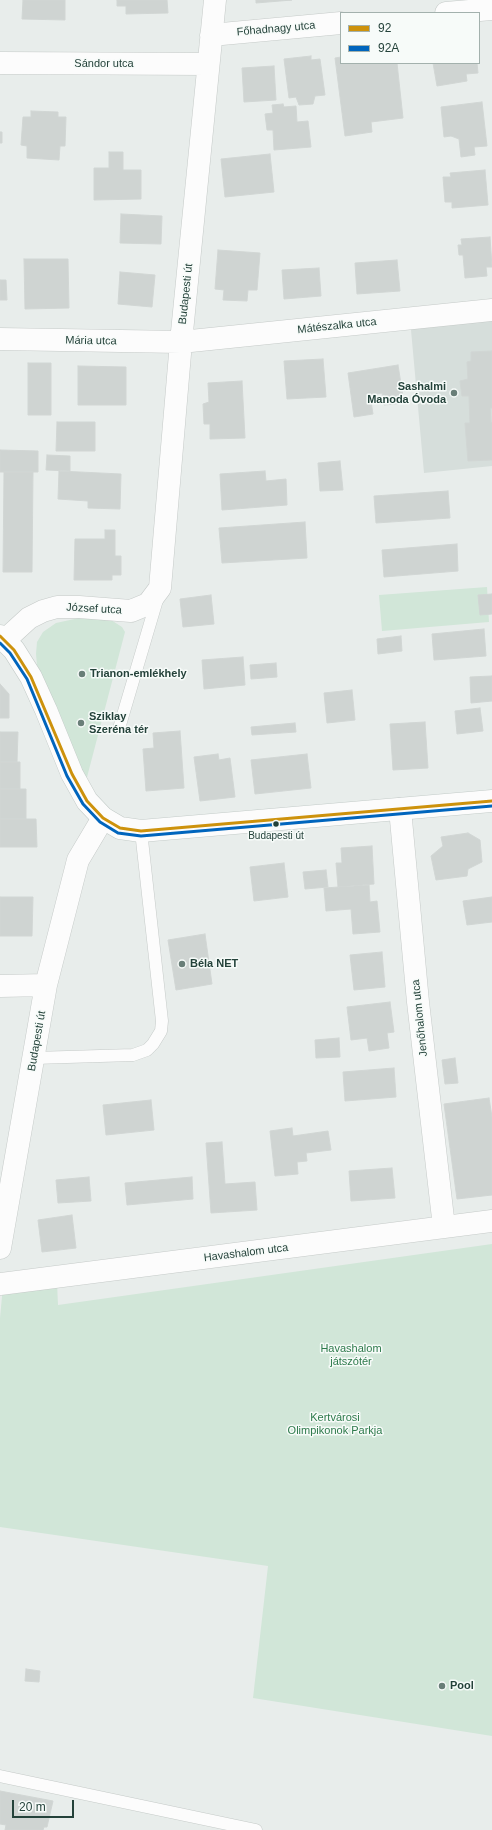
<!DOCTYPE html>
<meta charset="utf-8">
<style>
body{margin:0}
#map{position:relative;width:492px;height:1830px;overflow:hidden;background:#e8edeb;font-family:Helvetica,sans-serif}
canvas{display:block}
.legend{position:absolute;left:340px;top:12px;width:140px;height:52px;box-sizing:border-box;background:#f7fbf9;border:1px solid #a3b1ad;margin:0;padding:5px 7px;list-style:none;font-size:12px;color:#24423a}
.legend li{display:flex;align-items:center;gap:8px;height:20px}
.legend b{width:20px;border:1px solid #a3b1ad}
.scale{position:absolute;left:12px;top:1800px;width:62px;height:18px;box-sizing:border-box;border:2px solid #24423a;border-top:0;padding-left:5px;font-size:12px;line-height:14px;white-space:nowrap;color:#24423a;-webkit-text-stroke:3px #f7fbf9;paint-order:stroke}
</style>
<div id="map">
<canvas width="492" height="1830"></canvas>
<ul class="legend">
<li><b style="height:5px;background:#cd920c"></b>92</li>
<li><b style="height:5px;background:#0065bd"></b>92A</li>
</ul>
<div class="scale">20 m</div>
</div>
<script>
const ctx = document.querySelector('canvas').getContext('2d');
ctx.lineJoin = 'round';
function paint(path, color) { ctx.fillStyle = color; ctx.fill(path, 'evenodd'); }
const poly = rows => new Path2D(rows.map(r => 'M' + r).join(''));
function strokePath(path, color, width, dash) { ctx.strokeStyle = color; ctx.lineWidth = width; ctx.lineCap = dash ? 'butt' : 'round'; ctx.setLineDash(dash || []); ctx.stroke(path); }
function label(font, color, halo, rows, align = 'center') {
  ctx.font = font + ' Helvetica,sans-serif'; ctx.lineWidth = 3; ctx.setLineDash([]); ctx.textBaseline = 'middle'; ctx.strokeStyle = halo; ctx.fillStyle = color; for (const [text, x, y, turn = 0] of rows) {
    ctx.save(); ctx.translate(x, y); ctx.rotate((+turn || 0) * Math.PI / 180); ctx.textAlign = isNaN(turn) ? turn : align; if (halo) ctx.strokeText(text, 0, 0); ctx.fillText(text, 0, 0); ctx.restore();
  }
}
const built = poly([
 [492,311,492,466,424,473,410,319]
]);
const green = poly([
 [487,587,489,622,382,631,379,595],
 [79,618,111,620,122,627,125,632,86,781,37,665,36,654,37,642,43,632,56,623],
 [492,1244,492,1736,253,1698,268,1566,0,1527,0,1318,3,1286,57,1282,58,1305]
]);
const building = poly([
 [23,0,65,0,65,20,22,19,23,0],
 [117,0,167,0,168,13,126,14,126,6,117,6,117,0],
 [256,0,292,0,256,3,256,0],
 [311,56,311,60,320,59,325,95,315,96,313,104,299,105,296,97,289,98,284,59,311,56],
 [341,57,341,63,397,63,403,118,371,122,372,132,345,136,335,58,341,57],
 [433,63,477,63,478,73,466,74,467,81,437,86,433,63],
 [274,66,276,100,244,102,242,68,274,66],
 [482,102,487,146,474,147,475,155,461,157,459,139,451,136,444,137,441,107,482,102],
 [283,104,284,107,296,106,297,122,308,121,311,147,274,150,273,130,267,130,265,114,273,113,272,105,283,104],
 [31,111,58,112,58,117,66,117,65,146,60,146,59,160,27,158,27,146,21,145,23,117,31,117,31,111],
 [0,132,2,132,2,143,0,143,0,132],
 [109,152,123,152,123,170,141,170,141,199,94,200,94,168,109,168,109,152],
 [270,154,274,192,225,197,221,159,270,154],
 [485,170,488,205,452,208,452,202,445,202,443,177,451,177,450,173,485,170],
 [121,214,162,216,161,244,120,243,121,214],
 [490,237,492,267,486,267,487,276,465,278,463,255,459,255,458,245,462,245,461,239,490,237],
 [218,250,260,253,257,290,248,290,247,301,223,300,224,290,215,289,218,250],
 [24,259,68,259,69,308,25,309,24,259],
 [397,260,400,291,357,294,355,263,397,260],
 [319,268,321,296,284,299,282,270,319,268],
 [120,272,155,275,152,307,118,304,120,272],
 [0,280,6,280,7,300,0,300,0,280],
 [492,351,492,408,490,408,491,423,492,422,492,460,468,461,465,423,470,423,469,396,462,396,460,381,468,379,467,362,471,361,471,352,492,351],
 [323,359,326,397,287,399,284,361,323,359],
 [28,363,51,363,51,415,28,415,28,363],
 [398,365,404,403,384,405,382,393,370,395,373,414,354,417,348,373,398,365],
 [78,366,126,367,126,405,78,405,78,366],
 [242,381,245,438,210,439,210,424,204,424,203,404,209,402,208,383,242,381],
 [57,422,95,422,95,451,56,451,57,422],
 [0,450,38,451,38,472,0,472,0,450],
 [47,455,70,456,70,471,46,470,47,455],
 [340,461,343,490,320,491,318,463,340,461],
 [59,471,121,474,120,509,88,508,88,501,58,499,59,471],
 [265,471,266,481,286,479,287,505,222,510,220,474,265,471],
 [4,472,33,472,32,572,3,572,4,472],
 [448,491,450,518,376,523,374,496,448,491],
 [305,522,307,558,222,563,219,528,305,522],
 [105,530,115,530,115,556,121,556,121,575,112,575,112,580,74,580,75,539,105,539,105,530],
 [457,544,458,571,384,577,382,550,457,544],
 [492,594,492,614,480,615,478,595,492,594],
 [211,595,214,624,183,627,180,599,211,595],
 [484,629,486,656,434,660,432,634,484,629],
 [401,636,402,651,378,654,377,639,401,636],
 [243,657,245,685,204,689,202,660,243,657],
 [276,663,277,677,251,679,250,665,276,663],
 [492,676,492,701,471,703,470,677,492,676],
 [0,684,9,694,9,718,0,718,0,684],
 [352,690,355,720,327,723,324,693,352,690],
 [480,708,483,731,457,734,455,711,480,708],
 [425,722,428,768,393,770,390,724,425,722],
 [295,723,296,732,252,735,251,727,295,723],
 [180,731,184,788,146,791,143,749,154,748,153,733,180,731],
 [0,732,18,732,17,762,0,762,0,732],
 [218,754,219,760,230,758,235,797,200,801,194,757,218,754],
 [307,754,311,788,255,794,251,760,307,754],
 [0,762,20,762,20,789,0,789,0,762],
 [0,789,26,789,26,819,0,819,0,789],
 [0,819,36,819,37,847,0,847,0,819],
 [468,833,480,840,482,862,468,869,467,876,436,880,431,856,443,846,441,837,468,833],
 [372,846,374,884,338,887,336,863,342,863,341,848,372,846],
 [284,863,288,897,254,901,250,867,284,863],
 [326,870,328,887,305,889,303,872,326,870],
 [369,885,370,902,377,901,380,932,353,934,351,909,326,911,324,888,369,885],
 [0,897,33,897,32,936,0,936,0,897],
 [492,897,492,922,467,925,463,901,492,897],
 [205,934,212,984,176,990,168,940,205,934],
 [382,952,385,987,354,990,350,955,382,952],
 [390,1002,394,1032,387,1033,389,1048,369,1051,367,1038,351,1040,347,1007,390,1002],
 [339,1038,340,1057,316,1058,315,1040,339,1038],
 [455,1058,458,1083,445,1084,442,1060,455,1058],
 [394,1068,396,1097,345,1101,343,1072,394,1068],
 [489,1098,492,1117,492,1195,457,1199,444,1104,489,1098],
 [151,1100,154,1130,106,1135,103,1105,151,1100],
 [292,1128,293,1136,328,1131,331,1150,306,1153,307,1161,297,1162,298,1174,275,1176,270,1131,292,1128],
 [222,1142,225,1184,255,1182,257,1210,211,1213,206,1143,222,1142],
 [392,1168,395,1198,351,1201,349,1171,392,1168],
 [89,1177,91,1201,58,1203,56,1180,89,1177],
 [192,1177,193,1199,127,1205,125,1183,192,1177],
 [72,1215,76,1248,42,1252,38,1220,72,1215],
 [26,1669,40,1671,39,1682,25,1681,26,1669],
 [0,1791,53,1801,47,1827,44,1827,43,1830,5,1830,6,1825,0,1824,0,1791]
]);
const lane = poly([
 [120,725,157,600],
 [34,1058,133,1055,147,1050,153,1044,161,1031,162,1021,141,831],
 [0,1776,256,1830]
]);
const street = poly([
 [446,13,492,9],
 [211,35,341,23],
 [0,63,208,64],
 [0,339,181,342,492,310],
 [5,640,29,618,43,611,57,607,79,607,131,611,148,604,160,588,181,342,215,0],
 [400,809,418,1002,444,1227],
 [0,986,46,985],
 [0,1248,46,985,78,860,103,818],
 [0,1284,492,1221]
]);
const secondary = poly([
 [0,636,14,650,31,677,46,710,72,774,87,801,103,818,120,828,141,831,492,801]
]);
const bus1 = poly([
 [0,636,14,650,31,677,72,774,87,801,103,818,120,828,141,831,492,801]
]);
const bus2 = poly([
 [0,643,10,653,27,679,67,776,83,804,100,822,118,833,141,836,492,806]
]);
const markers = [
 [454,393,4,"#697e78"],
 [82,674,4,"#697e78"],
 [81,723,4,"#697e78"],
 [276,824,3.5,"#24423a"],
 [182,964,4,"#697e78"],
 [442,1686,4,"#697e78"]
];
const busNames = [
 ["Budapesti út",276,836]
];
const streetNames = [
 ["Főhadnagy utca",276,29,-5],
 ["Sándor utca",104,64],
 ["Budapesti út",186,294,-84],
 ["Mátészalka utca",337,326,-6],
 ["Mária utca",91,341,1],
 ["József utca",94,609,3],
 ["Jenőhalom utca",420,1018,-96],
 ["Budapesti út",37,1041,-80],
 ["Havashalom utca",246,1253,-7]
];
const poiNames = [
 ["Sashalmi",446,387,"right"],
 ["Manoda Óvoda",446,400,"right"],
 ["Trianon-emlékhely",90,674],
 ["Sziklay",89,717],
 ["Szeréna tér",89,730],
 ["Béla NET",190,964],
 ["Pool",450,1686]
];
const parkNames = [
 ["Havashalom",351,1349],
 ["játszótér",351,1362],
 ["Kertvárosi",335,1418],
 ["Olimpikonok Parkja",335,1431]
];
paint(built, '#d6dedb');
paint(green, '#d1e6d8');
paint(building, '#cfd4d2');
strokePath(building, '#d1d6d4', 1);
strokePath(lane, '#c5cac8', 13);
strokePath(street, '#c5cac8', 23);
strokePath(secondary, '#c3cbc8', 23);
strokePath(lane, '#fcfcfc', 12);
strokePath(street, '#fcfcfc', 22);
strokePath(secondary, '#fcfcfc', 22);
strokePath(bus1, '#cd920c', 3);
strokePath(bus2, '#0065bd', 3);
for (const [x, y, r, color] of markers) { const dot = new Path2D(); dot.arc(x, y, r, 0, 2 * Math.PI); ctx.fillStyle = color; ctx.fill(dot); strokePath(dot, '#f7fbf9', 1.5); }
label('10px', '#24423a', '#f7fbf9', busNames);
label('11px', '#24423a', '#f7fbf9', streetNames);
label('bold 11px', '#24423a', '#f7fbf9', poiNames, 'left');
label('11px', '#2d7a4b', '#f7fbf9', parkNames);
</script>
